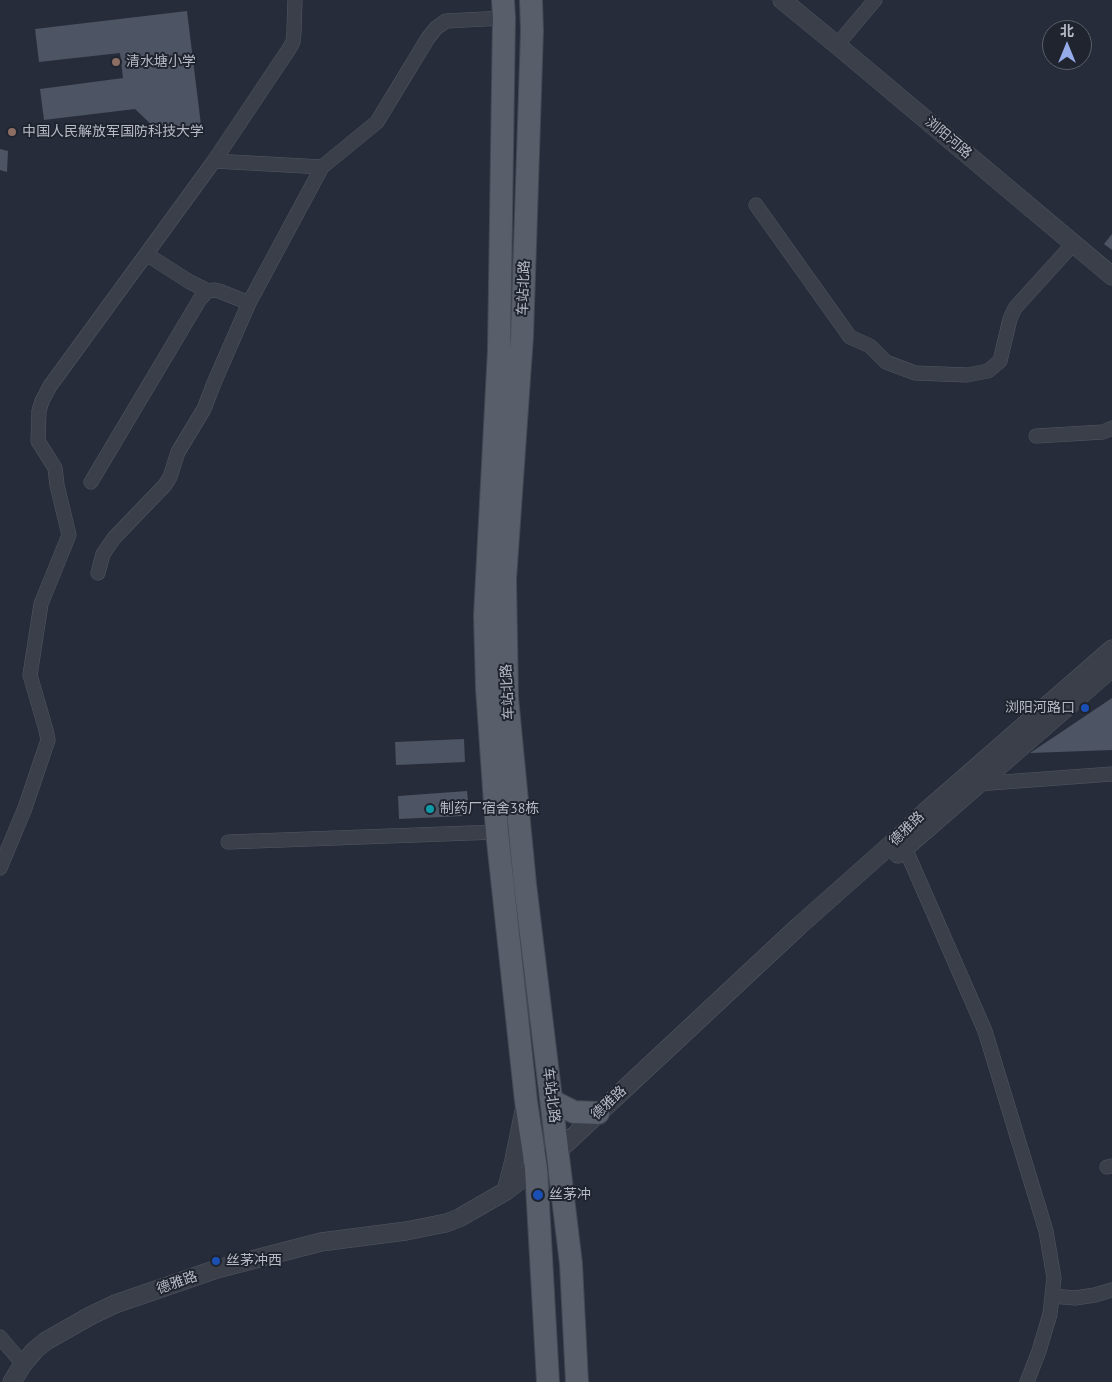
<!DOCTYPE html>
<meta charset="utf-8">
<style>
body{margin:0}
#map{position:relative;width:1112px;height:1382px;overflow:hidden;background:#262c3a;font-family:"PT Sans","Noto Sans SC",sans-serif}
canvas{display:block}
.north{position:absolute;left:1042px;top:20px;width:50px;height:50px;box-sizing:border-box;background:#1f242f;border:1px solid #5b606b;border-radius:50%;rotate:0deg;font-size:14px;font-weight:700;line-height:20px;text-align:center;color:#b6bac6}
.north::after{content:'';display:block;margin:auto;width:18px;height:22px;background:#96acea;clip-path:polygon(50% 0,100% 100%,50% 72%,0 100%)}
</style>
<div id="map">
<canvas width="1112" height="1382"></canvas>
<div class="north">北</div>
</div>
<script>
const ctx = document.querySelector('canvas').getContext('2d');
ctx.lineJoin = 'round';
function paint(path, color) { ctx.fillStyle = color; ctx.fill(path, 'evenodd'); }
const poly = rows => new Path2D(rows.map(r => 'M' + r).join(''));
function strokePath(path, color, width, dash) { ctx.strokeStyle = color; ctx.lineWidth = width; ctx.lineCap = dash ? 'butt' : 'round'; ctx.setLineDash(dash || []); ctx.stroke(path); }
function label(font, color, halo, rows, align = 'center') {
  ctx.font = font + ' "PT Sans","Noto Sans SC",sans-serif'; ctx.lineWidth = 4; ctx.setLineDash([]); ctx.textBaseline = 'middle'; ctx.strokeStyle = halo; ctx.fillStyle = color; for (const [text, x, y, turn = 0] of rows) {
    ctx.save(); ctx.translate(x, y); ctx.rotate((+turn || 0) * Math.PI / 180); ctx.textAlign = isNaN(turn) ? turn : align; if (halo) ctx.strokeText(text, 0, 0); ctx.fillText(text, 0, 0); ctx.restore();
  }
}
const building = poly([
 [187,11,201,125,158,131,135,109,44,120,40,89,123,78,120,53,39,62,35,29],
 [0,149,8,151,7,172,0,170],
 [1112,234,1112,250,1104,244],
 [1112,698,1112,750,1030,753],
 [464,739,465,762,396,765,395,742],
 [467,791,468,801,461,803,463,816,399,819,398,796]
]);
const minor = poly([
 [837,45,875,0],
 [214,161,322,167],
 [756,205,850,337,870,346,886,362,915,373,967,375,988,371,1000,361,1010,319,1015,308,1073,244],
 [146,254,190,282,208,291],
 [1036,436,1103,432,1112,428],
 [91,482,200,299,208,291,214,290,219,291,249,303,322,167,377,122,428,38,436,28,446,21,504,18],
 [98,573,103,554,114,538,165,485,170,477,178,452,204,409,214,383,249,303],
 [977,784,1112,774],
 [228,842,497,832],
 [905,848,985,1031,1046,1231,1054,1278,1050,1314,1039,1351,1027,1382],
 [0,868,25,808,48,740,46,730,30,675,41,604,69,535,57,485,55,468,38,441,39,411,42,401,50,386,214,161,289,49,293,42,294,31,295,0],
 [1107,1167,1112,1166],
 [1052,1296,1075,1298,1095,1295,1112,1290],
 [0,1337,23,1364]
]);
const tertiary = poly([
 [782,0,837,45,1112,276],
 [898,854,1112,668],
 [506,1191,514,1160,524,1111],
 [12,1382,23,1364,35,1350,46,1341,90,1316,115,1304,217,1269,321,1242,406,1231,446,1223,459,1218,506,1191,558,1151,799,926,897,839,924,813,1112,649]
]);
const primary = poly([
 [503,0,504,18,499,350,485,616,487,688,497,832,526,1101,536,1168,548,1382],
 [531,0,532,31,522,336,505,579,507,697,525,884,571,1264,577,1382],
 [552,1101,574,1112,598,1113]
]);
const markers = [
 [116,62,5,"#8d6e63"],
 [12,132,5,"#8d6e63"],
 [1085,708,5,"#1a4fb4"],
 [430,809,5,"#0f9aa8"],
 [538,1195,6,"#1a4fb4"],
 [216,1261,5,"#1a4fb4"]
];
const poiNames = [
 ["清水塘小学",126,62],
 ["中国人民解放军国防科技大学",22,132],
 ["浏阳河路口",1075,708,"right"],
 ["制药厂宿舍38栋",440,809],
 ["丝茅冲",549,1195],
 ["丝茅冲西",226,1261]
];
const streetNames = [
 ["浏阳河路",948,138,40],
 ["车站北路",524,288,-88],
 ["车站北路",508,692,-93],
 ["德雅路",907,829,-44],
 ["车站北路",551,1095,83],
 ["德雅路",609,1103,-43],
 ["德雅路",177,1283,-19]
];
paint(building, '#4d5463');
strokePath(minor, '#525762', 15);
strokePath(tertiary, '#525762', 19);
strokePath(primary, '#434853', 24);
strokePath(minor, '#3a3f4a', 14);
strokePath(tertiary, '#3a3f4a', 18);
strokePath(primary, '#585e6a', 22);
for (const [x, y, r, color] of markers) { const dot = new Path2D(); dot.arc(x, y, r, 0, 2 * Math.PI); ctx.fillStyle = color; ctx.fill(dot); strokePath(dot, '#1f242f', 2); }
label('14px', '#b6bac6', '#1f242f', poiNames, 'left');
label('14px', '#b6bac6', '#1f242f', streetNames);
</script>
